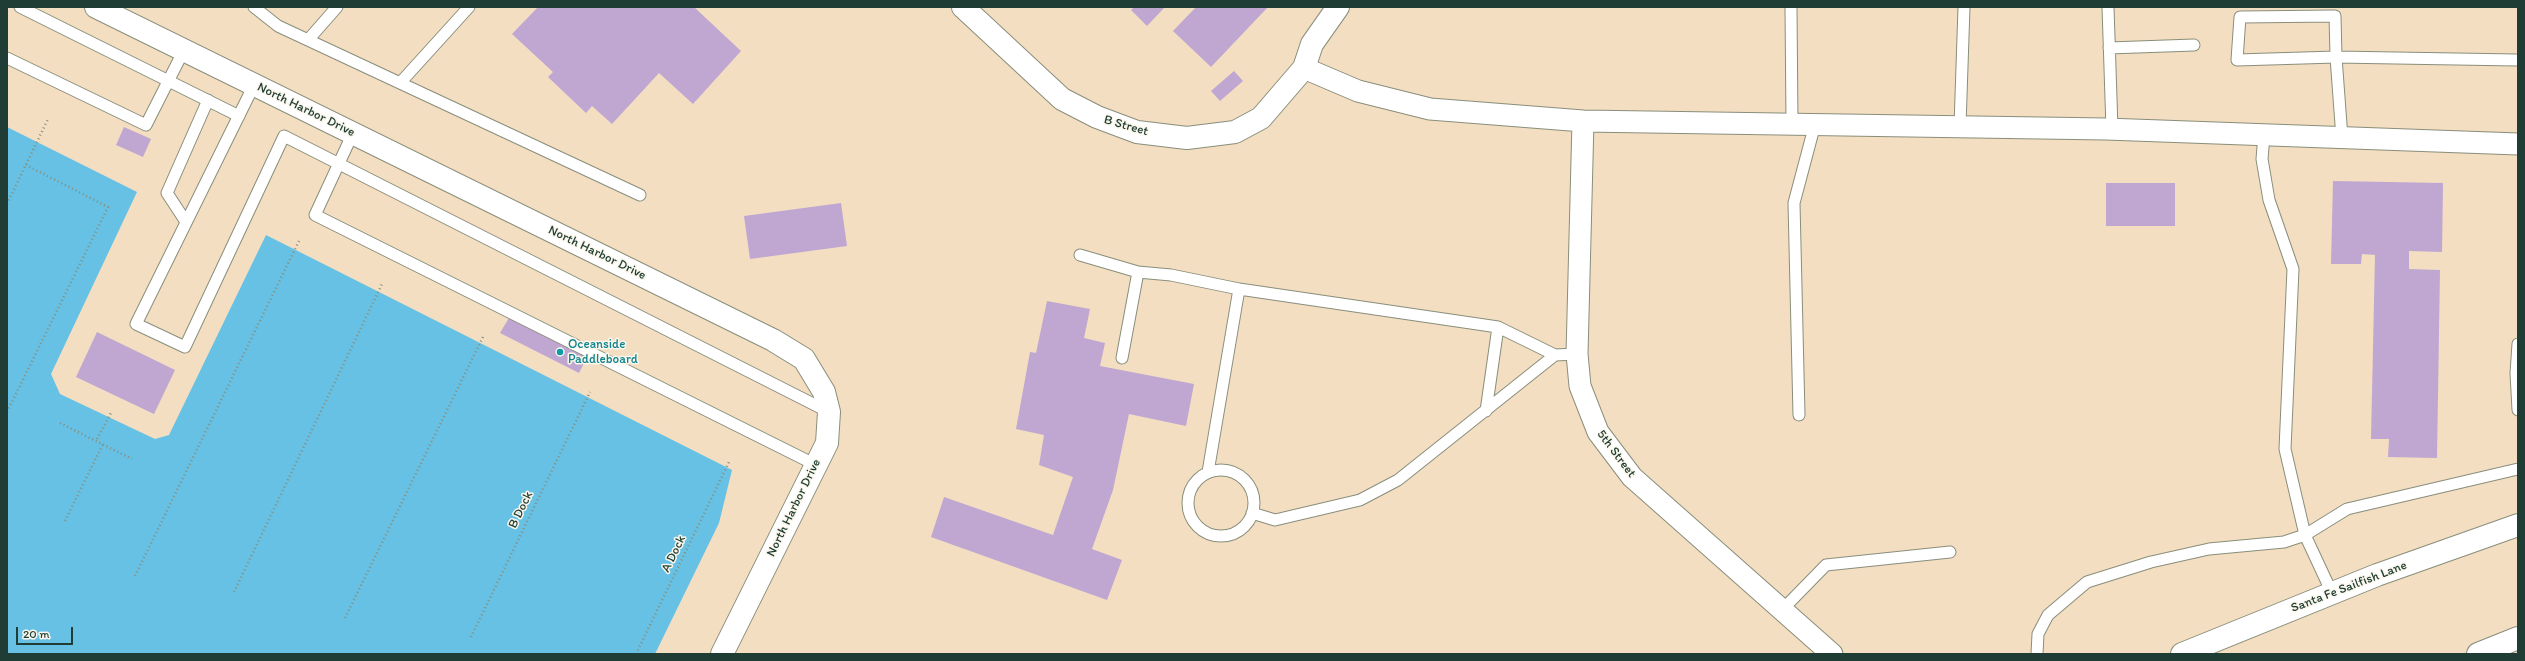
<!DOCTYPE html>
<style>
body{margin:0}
#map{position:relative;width:2525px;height:661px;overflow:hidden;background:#f3dec2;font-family:Itim,sans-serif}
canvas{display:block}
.frame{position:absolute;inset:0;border:8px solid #1f3d34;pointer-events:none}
.scale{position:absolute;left:16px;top:627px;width:57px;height:18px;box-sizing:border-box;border:2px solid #1f3d34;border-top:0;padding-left:5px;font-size:12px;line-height:14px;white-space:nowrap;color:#1f3d34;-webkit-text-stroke:3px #fbf7ec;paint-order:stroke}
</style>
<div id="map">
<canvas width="2525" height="661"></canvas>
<div class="frame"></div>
<div class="scale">20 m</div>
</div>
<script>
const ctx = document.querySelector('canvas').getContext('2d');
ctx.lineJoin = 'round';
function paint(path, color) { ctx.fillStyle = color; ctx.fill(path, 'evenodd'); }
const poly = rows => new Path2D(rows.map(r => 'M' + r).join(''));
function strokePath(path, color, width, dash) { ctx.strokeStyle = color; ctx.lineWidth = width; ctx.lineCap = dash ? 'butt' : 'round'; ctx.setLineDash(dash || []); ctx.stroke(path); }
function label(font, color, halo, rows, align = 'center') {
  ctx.font = font + ' Itim,sans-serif'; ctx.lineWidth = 3; ctx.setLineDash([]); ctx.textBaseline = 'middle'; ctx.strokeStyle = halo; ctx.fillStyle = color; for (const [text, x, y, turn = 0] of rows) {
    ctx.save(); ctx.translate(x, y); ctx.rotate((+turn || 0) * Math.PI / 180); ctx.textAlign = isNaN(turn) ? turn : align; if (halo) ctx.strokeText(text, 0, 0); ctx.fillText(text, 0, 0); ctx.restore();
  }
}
const water = poly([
 [7,127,137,192,51,374,60,394,155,439,169,435,266,235,732,470,719,523,655,654,7,654]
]);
const building = poly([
 [538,7,694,7,741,51,693,104,659,73,612,124,592,106,586,113,548,77,553,72,512,34],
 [1134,7,1165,7,1147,26,1131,10],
 [1196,7,1268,7,1211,67,1173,31],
 [1234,71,1243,81,1220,101,1211,91],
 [124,127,151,139,143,157,116,145],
 [2333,181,2443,183,2442,252,2409,251,2409,269,2440,270,2437,458,2388,457,2389,439,2371,439,2375,255,2362,254,2361,264,2331,264],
 [2106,183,2175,183,2175,226,2106,226],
 [841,203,847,246,750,259,744,216],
 [1047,301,1090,309,1084,338,1105,343,1100,366,1194,384,1186,426,1129,414,1113,490,1092,549,1122,560,1107,600,931,537,944,497,1053,535,1073,477,1039,465,1044,435,1016,429,1030,352,1036,353],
 [510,316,588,355,579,373,500,333],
 [97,332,175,370,154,414,76,377]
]);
const path = poly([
 [7,204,48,119],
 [7,412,108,207,26,165],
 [60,423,132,459],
 [97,439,112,411],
 [65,521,103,444],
 [135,576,299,241],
 [234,592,382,284],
 [345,618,483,337],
 [471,637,590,392],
 [636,654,729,462]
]);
const service = poly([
 [20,7,239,116],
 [254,7,278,26,400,83,469,7],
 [1791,7,1792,124],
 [2108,7,2112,129],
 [308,40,337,7],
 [2109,48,2194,45],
 [7,58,146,125,184,50],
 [400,83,640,195],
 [254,85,136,324,185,347,284,136,829,412],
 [1960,126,1964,7],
 [353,133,315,215,816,465],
 [2264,135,2262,159,2269,200,2293,269,2285,449,2305,535,2347,509,2518,469],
 [2342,138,2336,57,2237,60,2240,17,2335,16,2336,57,2516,60],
 [186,222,167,193,208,100],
 [1080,255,1138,272,1171,275,1239,289,1498,327,1555,355,1577,354],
 [2518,344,2516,373,2518,410],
 [1122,358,1138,272],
 [1486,411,1498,327],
 [1799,415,1794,203,1815,124],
 '1188 503a33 33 0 1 1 66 0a33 33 0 1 1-66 0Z',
 [1208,472,1239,289],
 [1252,513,1275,520,1360,500,1398,480,1555,355],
 [1782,610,1826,565,1950,552],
 [2037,654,2038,634,2048,615,2087,582,2151,562,2209,549,2284,542,2305,535,2332,593]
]);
const minor = poly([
 [1304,68,1358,91,1430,109,1583,121,2106,129,2518,144],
 [1583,121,1577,354,1580,386,1598,432,1632,477,1832,654]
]);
const tertiary = poly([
 [96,7,773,340,804,359,824,392,829,412,827,443,722,654],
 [963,7,1062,99,1097,117,1137,132,1187,138,1235,132,1261,118,1304,68,1312,44,1338,7],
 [2182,654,2377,575,2518,525]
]);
const secondary = poly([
 [2478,654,2518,638]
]);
const markers = [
 [560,352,4,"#0f9aa8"]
];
const streetNames = [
 ["North Harbor Drive",306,110,26],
 ["B Street",1126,126,16],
 ["North Harbor Drive",597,253,26],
 ["5th Street",1616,454,53],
 ["North Harbor Drive",794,508,-64],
 ["B Dock",521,510,-64],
 ["A Dock",674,554,-64],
 ["Santa Fe Sailfish Lane",2349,587,-21]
];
const cultureNames = [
 ["Oceanside",568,345],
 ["Paddleboard",568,360]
];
paint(water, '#66c1e4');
paint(building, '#bfa7d2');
strokePath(service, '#898e7b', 13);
strokePath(minor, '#898e7b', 23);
strokePath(tertiary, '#898e7b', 24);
strokePath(secondary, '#898e7b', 24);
strokePath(path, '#898e7b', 2.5, [1, 3]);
strokePath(service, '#fff', 11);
strokePath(minor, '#fff', 21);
strokePath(tertiary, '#fff', 22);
strokePath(secondary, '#fff', 22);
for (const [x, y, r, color] of markers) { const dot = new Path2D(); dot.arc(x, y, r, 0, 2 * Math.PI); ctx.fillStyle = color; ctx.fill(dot); strokePath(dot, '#fbf7ec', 1.5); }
label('13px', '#1f3d34', '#fbf7ec', streetNames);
label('13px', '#0d838f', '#fbf7ec', cultureNames, 'left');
</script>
